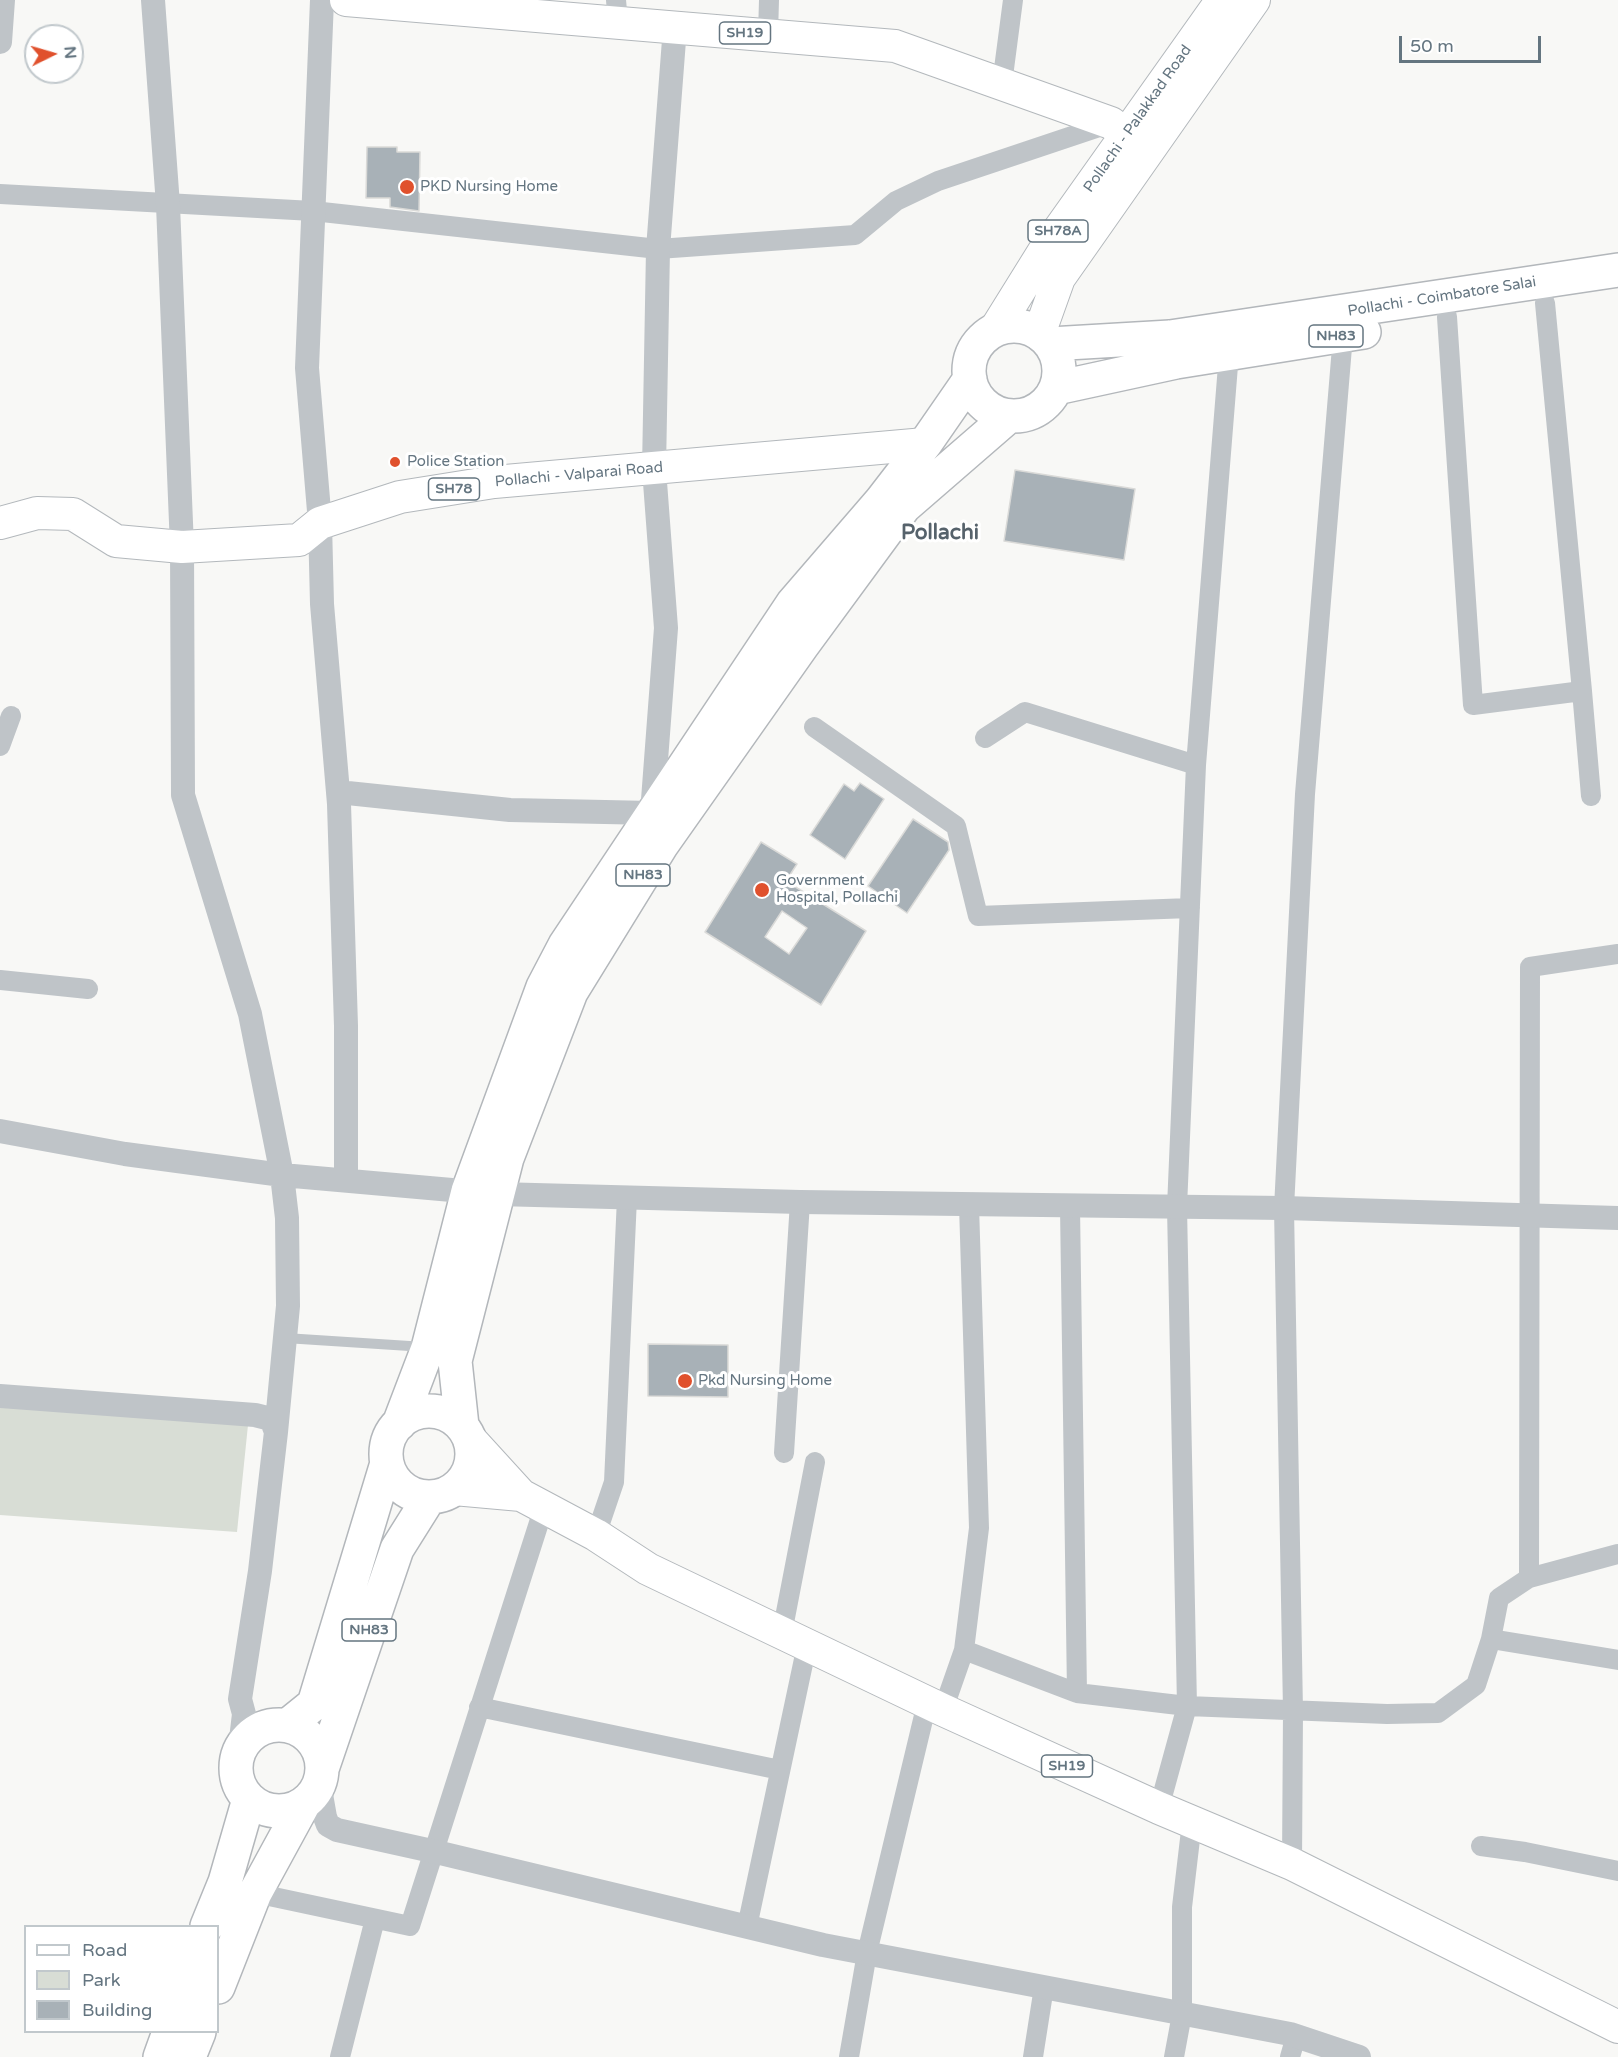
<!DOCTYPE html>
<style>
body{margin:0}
#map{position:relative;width:1618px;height:2057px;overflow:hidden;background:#f8f8f6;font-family:"Varela Round",sans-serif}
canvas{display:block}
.legend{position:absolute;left:24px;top:1925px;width:195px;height:108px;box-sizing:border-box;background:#fff;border:2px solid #c1c8cc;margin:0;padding:8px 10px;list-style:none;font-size:18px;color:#647580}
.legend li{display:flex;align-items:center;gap:12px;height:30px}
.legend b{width:30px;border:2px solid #c1c8cc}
.north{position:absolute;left:24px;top:24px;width:60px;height:60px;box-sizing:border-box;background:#fff;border:2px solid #c1c8cc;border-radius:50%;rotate:85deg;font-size:16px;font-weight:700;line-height:24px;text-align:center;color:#647580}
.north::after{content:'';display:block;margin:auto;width:21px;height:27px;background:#e0512d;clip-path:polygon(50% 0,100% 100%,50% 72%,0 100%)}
.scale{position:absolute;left:1399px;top:36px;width:142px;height:27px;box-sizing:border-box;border:3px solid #647580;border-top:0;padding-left:8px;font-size:18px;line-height:21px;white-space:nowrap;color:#647580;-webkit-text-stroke:4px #fff;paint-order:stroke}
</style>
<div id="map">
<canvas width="1618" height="2057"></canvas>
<ul class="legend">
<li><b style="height:8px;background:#fff"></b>Road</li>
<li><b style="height:16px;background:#d8ddd5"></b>Park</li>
<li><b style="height:16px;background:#a8b1b7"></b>Building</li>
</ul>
<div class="north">N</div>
<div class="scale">50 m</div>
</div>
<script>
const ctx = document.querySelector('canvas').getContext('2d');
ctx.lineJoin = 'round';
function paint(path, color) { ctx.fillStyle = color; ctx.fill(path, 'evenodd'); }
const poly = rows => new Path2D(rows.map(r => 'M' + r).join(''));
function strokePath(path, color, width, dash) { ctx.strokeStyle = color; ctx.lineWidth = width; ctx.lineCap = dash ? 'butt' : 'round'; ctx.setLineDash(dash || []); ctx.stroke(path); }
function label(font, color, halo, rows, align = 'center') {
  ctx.font = font + ' "Varela Round",sans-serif'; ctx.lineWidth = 6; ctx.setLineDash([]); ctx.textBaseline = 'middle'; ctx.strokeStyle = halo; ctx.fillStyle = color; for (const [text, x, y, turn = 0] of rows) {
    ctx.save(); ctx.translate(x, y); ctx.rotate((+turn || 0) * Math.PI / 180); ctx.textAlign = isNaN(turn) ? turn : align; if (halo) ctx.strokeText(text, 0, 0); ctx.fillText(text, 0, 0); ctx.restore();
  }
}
const green = poly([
 [0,1407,248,1425,237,1532,0,1515]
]);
const building = poly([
 [367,147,397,147,397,152,420,152,419,211,390,207,390,198,366,198,367,147],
 [1015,470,1135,489,1124,560,1004,541,1015,470],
 [860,783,884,799,845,859,810,835,844,784,854,791,860,783],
 [913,819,948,842,949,850,907,913,868,886,913,819],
 [761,842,797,864,786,881,866,931,821,1005,705,932,761,842],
 [782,911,807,928,789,954,765,937,782,911],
 [648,1344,728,1345,728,1397,648,1396,648,1344]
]);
const service = poly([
 [285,1338,425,1347]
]);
const minor = poly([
 [616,0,618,22],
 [768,35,769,0],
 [1002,84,1013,0],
 [0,194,313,211,658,249,855,235,896,201,938,181,1111,123],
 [1447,317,1473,705,1582,691,1545,303],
 [1582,691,1591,796],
 [814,727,956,826,978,916,1190,908],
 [985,738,1025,712,1196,765],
 [0,746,11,716],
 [0,980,88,989],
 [1070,1207,1077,1693],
 [784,1453,800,1202],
 [596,1535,614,1482,627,1198],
 [1529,1578,1530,967,1618,954],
 [782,1633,815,1462],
 [1491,1639,1618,1660],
 [964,1650,1077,1693,1187,1706,1387,1714,1438,1713,1476,1685,1491,1639,1499,1598,1529,1578,1618,1554],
 [479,1707,780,1770],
 [943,1710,964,1650,979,1528,969,1205],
 [1159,1808,1187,1706,1177,1207,1196,765,1229,353],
 [1481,1846,1525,1852,1618,1871],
 [1292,1864,1293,1711,1284,1208,1305,794,1343,335],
 [255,1893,410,1926,544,1507],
 [747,1927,807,1645],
 [340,2057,375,1919],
 [849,2057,867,1953,927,1703],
 [1033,2057,1044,1987],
 [1174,2057,1182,2014,1182,1907,1192,1822],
 [1290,2057,1296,2036]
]);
const tertiary = poly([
 [153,0,168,205,182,547,183,795,250,1014,282,1175,287,1218,288,1306,276,1432,260,1571,240,1699,244,1714,240,1748],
 [322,0,307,368,320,523,322,604,339,804,346,1026,346,1179],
 [0,42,3,0],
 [338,792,510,810,652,813,666,628,654,469,658,249,675,27],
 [0,1131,125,1154,282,1175,497,1194,800,1202,1284,1208,1618,1218],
 [0,1396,255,1415,271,1419,276,1432],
 [319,1783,325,1817,328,1825,337,1830,432,1851,823,1945,1290,2034,1359,2057]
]);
const primary = poly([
 [346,0,895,46,1111,123,1127,135],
 [995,330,1046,248,1222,0],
 [1039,334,1059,278,1254,0],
 [0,523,37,513,73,514,116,541,182,547,299,540,320,523,400,497,494,482,925,444],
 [469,1438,521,1495,596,1535,648,1569,943,1710,1159,1808,1292,1864,1618,2027],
 [454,1489,521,1495]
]);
const trunk = poly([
 '969 371a45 45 0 1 1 90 0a45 45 0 1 1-90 0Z',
 [1050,344,1170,337,1618,270],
 [1056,388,1176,362,1364,332],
 '386 1454a43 43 0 1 1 86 0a43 43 0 1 1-86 0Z',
 [399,1424,428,1348,468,1191,543,987,565,945,793,603,881,501,925,444,970,379],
 [462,1426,455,1361,507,1158,571,992,661,846,802,646,904,507,1009,416],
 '236 1768a43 43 0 1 1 86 0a43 43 0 1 1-86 0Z',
 [288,1725,314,1704,387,1463],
 [322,1769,397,1549,429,1498],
 [207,1926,225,1882,249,1799],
 [218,1987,255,1893,303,1805],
 [160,2057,169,2032],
 [189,2057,199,2032]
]);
const markers = [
 [407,187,8,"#e0512d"],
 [395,462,6,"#e0512d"],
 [762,890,8,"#e0512d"],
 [685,1381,8,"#e0512d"]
];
const shields = [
 [745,33,51],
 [1058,231,60],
 [1336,336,54],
 [454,489,51],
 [643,875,54],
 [369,1630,54],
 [1067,1766,51]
];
const shieldNames = [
 ["SH19",745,33],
 ["SH78A",1058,231],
 ["NH83",1336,336],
 ["SH78",454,489],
 ["NH83",643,875],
 ["NH83",369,1630],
 ["SH19",1067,1766]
];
const streetNames = [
 ["Pollachi - Palakkad Road",1138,119,-55],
 ["Pollachi - Coimbatore Salai",1442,297,-9],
 ["Pollachi - Valparai Road",579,475,-5]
];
const poiNames = [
 ["PKD Nursing Home",420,187],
 ["Police Station",407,462],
 ["Government",776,881],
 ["Hospital, Pollachi",776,898],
 ["Pkd Nursing Home",698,1381]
];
const districtNames = [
 ["Pollachi",940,533]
];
paint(green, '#d8ddd5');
paint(building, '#a8b1b7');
strokePath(building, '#dadad8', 1.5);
strokePath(primary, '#b3b8bc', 34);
strokePath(trunk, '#b3b7bb', 36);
strokePath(service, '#bfc4c8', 10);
strokePath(minor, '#bfc4c8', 20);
strokePath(tertiary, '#bfc4c8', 24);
strokePath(primary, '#fff', 32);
strokePath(trunk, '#fff', 33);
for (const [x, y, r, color] of markers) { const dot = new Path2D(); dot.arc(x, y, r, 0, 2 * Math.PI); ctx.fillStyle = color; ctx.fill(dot); strokePath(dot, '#fff', 2); }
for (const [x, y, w] of shields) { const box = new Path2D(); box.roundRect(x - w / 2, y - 11, w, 22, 4.5); ctx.fillStyle = '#fff'; ctx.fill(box); strokePath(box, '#647580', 1.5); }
label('bold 14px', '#647580', null, shieldNames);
label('15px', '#647580', '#fff', streetNames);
label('15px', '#647580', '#fff', poiNames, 'left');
label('bold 21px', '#56626b', '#fff', districtNames);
</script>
